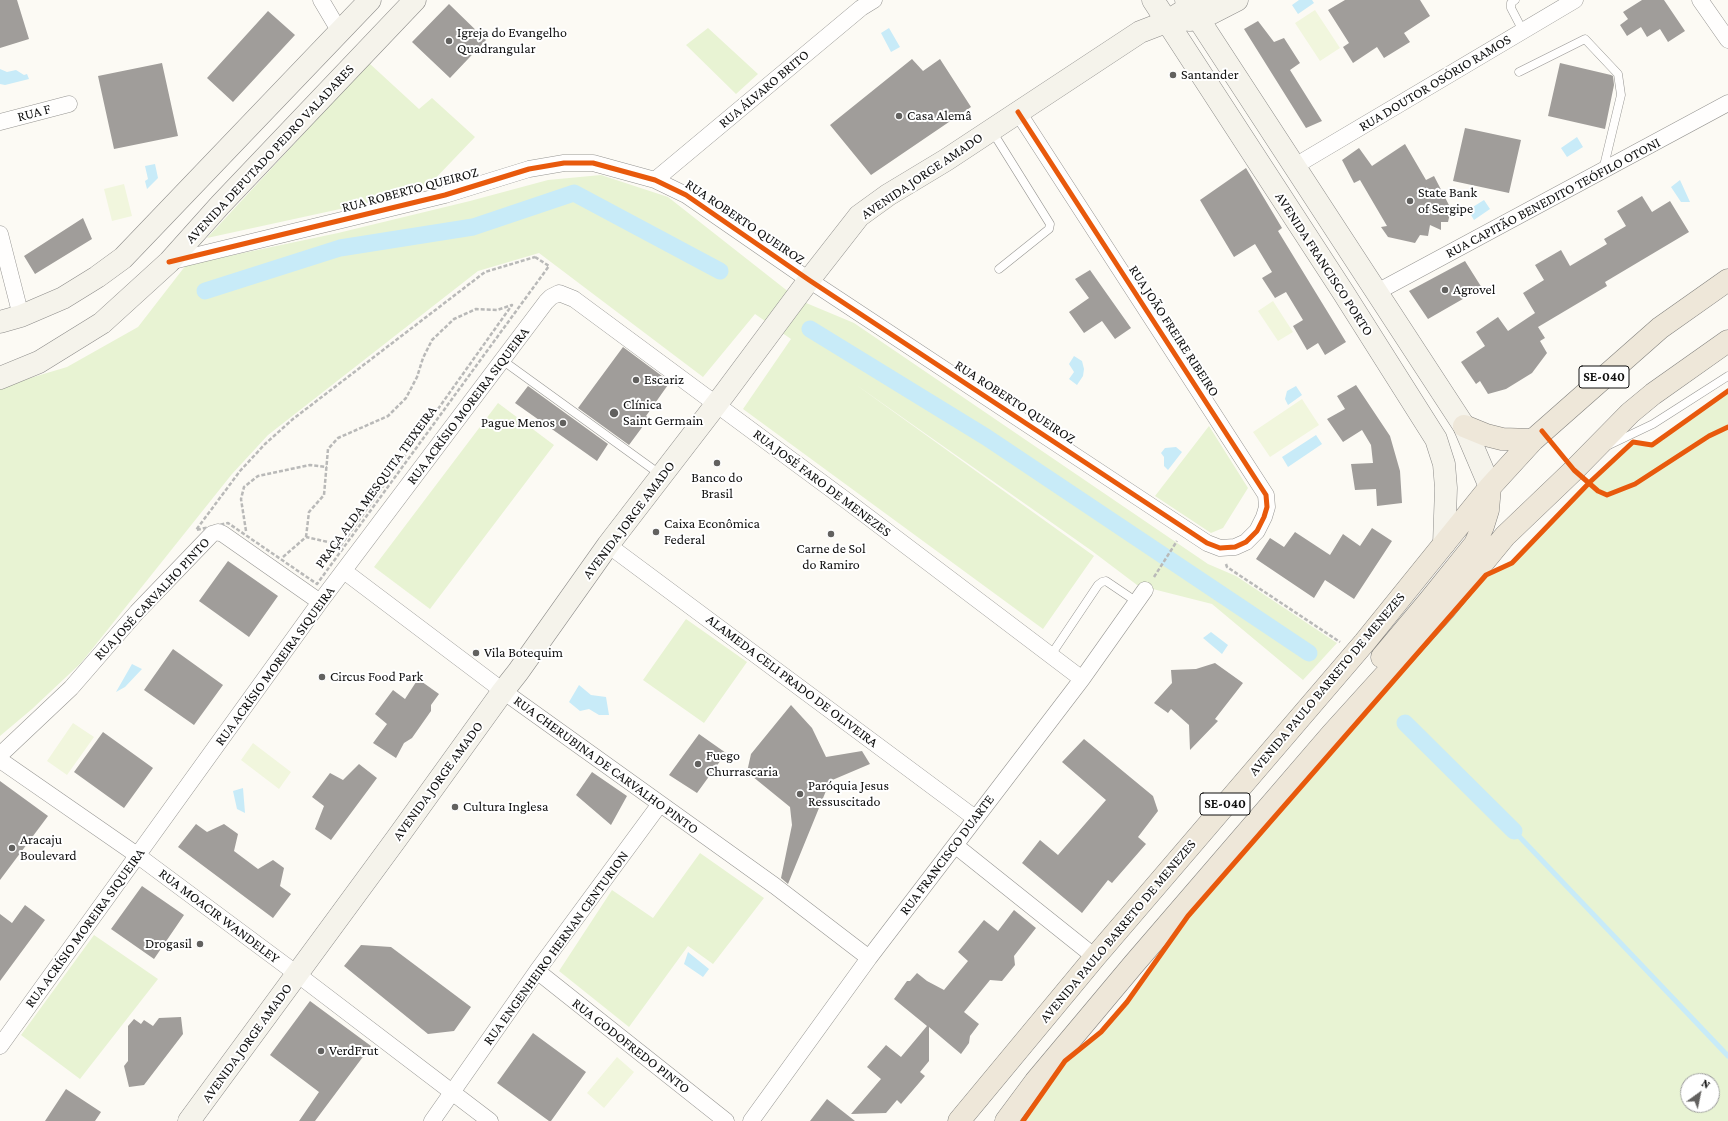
<!DOCTYPE html>
<meta charset="utf-8">
<style>
body{margin:0}
#map{position:relative;width:1728px;height:1121px;overflow:hidden;background:#fcfaf4;font-family:"Crimson Pro",serif}
canvas{display:block}
.north{position:absolute;left:1680px;top:1073px;width:40px;height:40px;box-sizing:border-box;background:#fff;border:1px solid #9f9f9f;border-radius:50%;rotate:33deg;font-size:11px;font-weight:700;line-height:16px;text-align:center;color:#0f0f0f}
.north::after{content:'';display:block;margin:auto;width:14px;height:18px;background:#62615f;clip-path:polygon(50% 0,100% 100%,50% 72%,0 100%)}
</style>
<div id="map">
<canvas width="1728" height="1121"></canvas>
<div class="north">N</div>
</div>
<script>
const ctx = document.querySelector('canvas').getContext('2d');
ctx.lineJoin = 'round';
function paint(path, color) { ctx.fillStyle = color; ctx.fill(path, 'evenodd'); }
const poly = rows => new Path2D(rows.map(r => 'M' + r).join(''));
function strokePath(path, color, width, dash) { ctx.strokeStyle = color; ctx.lineWidth = width; ctx.lineCap = dash ? 'butt' : 'round'; ctx.setLineDash(dash || []); ctx.stroke(path); }
function label(font, color, halo, rows, align = 'center') {
  ctx.font = font + ' "Crimson Pro",serif'; ctx.lineWidth = 4; ctx.setLineDash([]); ctx.textBaseline = 'middle'; ctx.strokeStyle = halo; ctx.fillStyle = color; for (const [text, x, y, turn = 0] of rows) {
    ctx.save(); ctx.translate(x, y); ctx.rotate((+turn || 0) * Math.PI / 180); ctx.textAlign = isNaN(turn) ? turn : align; if (halo) ctx.strokeText(text, 0, 0); ctx.fillText(text, 0, 0); ctx.restore();
  }
}
const green = poly([
 [708,28,758,74,736,94,686,45],
 [369,63,419,109,432,98,475,137,430,184,363,204,207,238],
 [601,175,668,197,799,300,854,323,1208,564,1236,576,1337,643,1303,680,1212,604,1137,585,1092,551,855,384,1094,556,1043,629,743,409,791,339,755,314,703,377,539,253,478,271,268,435,232,474,81,663,32,709,0,736,0,387,67,367,138,327,186,265,338,233,470,201,548,180],
 [1728,391,1728,1121,1023,1121,1065,1061,1101,1032,1127,1002,1147,976,1177,929,1271,820,1486,575,1512,563,1590,482,1633,442,1652,445],
 [1688,1081,1712,1081,1712,1105,1688,1105],
 [498,403,554,445,430,609,374,567],
 [1209,426,1248,488,1223,528,1211,533,1155,496],
 [686,619,747,662,704,723,643,680],
 [700,853,764,898,713,964,688,946,629,1027,559,971,612,890,653,918],
 [94,935,158,979,80,1079,21,1035]
]);
const pitch = poly([
 [1315,10,1340,48,1320,61,1295,23],
 [124,184,132,216,112,221,104,189],
 [1273,301,1293,332,1278,341,1258,311],
 [1302,399,1319,425,1270,457,1253,432],
 [73,723,94,737,67,775,47,761],
 [253,743,291,772,279,789,241,760],
 [617,1057,634,1072,604,1108,587,1093]
]);
const water = poly([
 [1299,0,1312,0,1314,3,1298,14,1292,5],
 [889,28,900,47,891,52,881,33],
 [0,69,7,72,16,70,24,75,27,74,29,79,5,85,0,84],
 [1577,137,1583,147,1567,157,1561,148],
 [155,164,158,178,147,189,145,181,148,179,145,166],
 [1680,180,1690,202,1681,202,1671,187],
 [1484,200,1490,209,1474,220,1468,210],
 [1074,356,1082,361,1084,369,1083,376,1077,385,1069,379,1074,372,1069,364],
 [1296,386,1302,395,1288,405,1285,399,1287,391],
 [1316,435,1322,444,1288,467,1282,457],
 [1176,447,1182,452,1168,470,1164,466,1164,457,1161,453,1165,448],
 [1211,632,1228,645,1222,654,1203,638],
 [132,664,142,669,125,687,116,692],
 [579,685,591,695,606,697,609,715,599,715,589,709,580,711,569,702],
 [243,788,245,813,237,809,233,791],
 [688,952,709,969,703,977,684,964]
]);
const stream = poly([
 [1514,831,1728,1056]
]);
const canal = poly([
 [205,291,340,248,473,227,574,193,720,271],
 [810,329,986,437,1309,653],
 [1405,723,1514,831]
]);
const building = poly([
 [0,0,17,0,29,39,0,48],
 [1345,0,1420,0,1430,16,1404,33,1410,42,1384,58,1377,47,1353,63,1343,47,1349,43,1328,10],
 [1642,0,1664,0,1685,31,1668,42,1660,29,1647,37,1641,27,1627,36,1620,25,1628,19,1623,12],
 [449,4,486,40,450,78,412,42],
 [268,11,295,35,233,102,207,78],
 [1258,21,1274,42,1284,38,1300,63,1290,70,1322,121,1306,128,1244,29],
 [912,59,923,71,940,59,971,107,871,175,830,125],
 [162,63,178,136,114,149,98,76],
 [1560,63,1611,75,1613,76,1614,85,1605,129,1548,116],
 [1465,128,1521,140,1509,193,1453,181],
 [1405,144,1426,180,1434,176,1451,209,1448,222,1441,222,1441,230,1430,225,1428,236,1420,235,1415,243,1388,237,1381,227,1387,226,1360,180,1354,183,1342,160,1359,148,1372,166],
 [1246,168,1282,228,1278,231,1346,342,1325,355,1318,343,1307,350,1293,326,1303,320,1286,292,1275,298,1262,278,1272,272,1255,244,1234,257,1200,200],
 [1642,196,1652,212,1670,201,1689,232,1605,282,1607,286,1538,327,1545,338,1540,341,1547,353,1532,373,1506,389,1488,394,1480,381,1476,384,1461,362,1485,346,1476,332,1498,317,1508,331,1535,313,1523,293,1544,280,1535,265,1561,250,1570,266,1607,244,1604,239,1626,226,1617,211],
 [83,218,92,239,35,274,24,256],
 [1465,261,1482,288,1428,319,1409,291],
 [1090,270,1131,328,1115,339,1102,321,1084,333,1069,312,1089,298,1075,279],
 [623,347,670,382,646,416,649,418,629,445,578,408],
 [1356,385,1390,436,1400,471,1402,503,1377,506,1376,489,1355,490,1351,464,1373,463,1371,445,1362,430,1343,442,1327,419,1345,409,1337,396],
 [528,386,608,444,597,461,515,403],
 [1372,528,1392,541,1354,599,1325,580,1314,598,1256,559,1270,538,1284,547,1295,532,1330,555,1343,534,1360,546],
 [228,561,278,596,249,637,199,601],
 [173,649,223,685,194,725,144,690],
 [1215,663,1243,683,1215,719,1218,721,1190,750,1189,725,1171,709,1168,713,1154,703,1172,683,1171,670,1196,669],
 [418,679,439,694,431,705,431,711,412,738,404,743,396,758,373,743,387,724,375,714,393,690,405,699],
 [791,705,812,728,826,757,862,751,870,764,830,781,788,884,781,878,792,825,790,807,747,772,751,754],
 [103,732,153,768,124,808,74,772],
 [699,734,726,753,697,793,669,775],
 [1084,739,1153,796,1158,811,1138,837,1146,844,1112,883,1108,880,1082,913,1022,863,1040,840,1058,855,1106,800,1062,762],
 [359,764,377,778,331,840,315,829,324,806,312,797,330,773,343,780],
 [592,772,627,796,611,825,576,795],
 [0,781,48,816,0,880],
 [196,824,207,832,224,824,238,834,234,851,258,869,273,860,284,868,280,886,291,894,273,918,178,847],
 [142,886,184,915,154,959,111,929],
 [25,905,45,920,0,981,0,914,12,923],
 [1014,910,1036,928,1014,956,1015,965,1002,981,990,980,964,1012,979,1024,970,1036,969,1043,961,1054,929,1027,929,1061,920,1072,925,1076,901,1104,897,1100,886,1113,851,1114,881,1079,867,1067,886,1045,901,1057,927,1026,894,999,907,981,910,981,917,973,927,981,944,990,968,961,958,952,984,920,998,931],
 [361,945,391,947,471,1007,454,1031,428,1034,344,966],
 [310,1001,371,1046,315,1121,299,1121,319,1092,270,1055],
 [181,1017,183,1034,144,1085,129,1087,124,1066,128,1061,128,1026,134,1019,141,1024,144,1020,153,1026,159,1018],
 [533,1033,586,1072,551,1121,549,1121,497,1083],
 [66,1089,101,1112,95,1121,45,1121],
 [827,1099,855,1121,810,1121]
]);
const path = poly([
 [535,257,549,266,317,584,228,523,196,530,240,471,265,444,293,419,485,272,535,257],
 [1554,445,1562,455],
 [1588,481,1598,491,1607,495,1635,484,1709,436,1728,427],
 [246,531,241,499,244,487,258,476,310,465,327,467],
 [306,537,309,512,324,495,328,449,338,438,388,416,406,398,417,377,423,358,432,340,454,319,476,309,497,310,512,305,339,548],
 [283,557,306,537,341,545],
 [1226,564,1227,567,1340,642],
 [1154,577,1177,541]
]);
const lane = poly([
 [1515,0,1511,3,1511,8,1523,31],
 [1519,72,1585,39,1618,74,1621,95,1603,170],
 [992,131,1050,224,1049,229,999,269],
 [502,360,661,475],
 [1609,445,1653,424,1728,376],
 [1051,655,1098,585,1102,582,1106,581,1137,602]
]);
const street = poly([
 [321,0,340,32],
 [1700,0,1728,40],
 [0,122,69,104],
 [1295,166,1575,0],
 [655,180,861,8,874,0],
 [0,234,21,316],
 [169,262,445,195,529,169,564,163,593,163,655,180,686,195,809,280,1207,543,1220,548,1235,547,1246,542,1257,531,1264,517,1267,507,1266,495,1018,112],
 [1377,292,1728,103],
 [608,545,975,818],
 [344,571,503,691,775,886,869,958],
 [0,755,71,688,137,612,212,534,218,532,223,534,320,602],
 [0,760,137,855,297,974,490,1121],
 [956,846,1095,957],
 [537,971,726,1121],
 [0,1046,320,602,546,302,551,297,559,293,574,299,847,501,1082,679],
 [432,1121,537,971,660,804],
 [751,1121,869,958,1082,679,1145,590]
]);
const secondary = poly([
 [1153,0,1343,292,1436,439,1444,464,1446,488,1444,544],
 [1186,0,1464,426,1490,487],
 [1189,20,1200,19,1237,0],
 [0,322,21,316,63,298,97,277,123,258,370,0],
 [0,378,39,362,102,323,169,262,220,205,415,0],
 [189,1121,397,838,503,691,518,672,608,545,725,393,809,280,859,216,888,195,946,160,1140,32,1166,22,1190,7,1206,0]
]);
const primary = poly([
 [1464,426,1486,435,1502,439,1533,440],
 [1382,657,1429,601,1475,544,1483,526,1488,510,1490,487],
 [959,1121,1095,957,1364,643,1490,487,1533,440,1660,328,1728,280],
 [1006,1121,1035,1082,1133,965,1331,735,1445,609,1505,536,1574,470,1630,413,1653,394,1728,341]
]);
const cycleway = poly([
 [169,262,445,195,529,169,564,163,593,163,655,180,686,195,809,280,1207,543,1220,548,1235,547,1246,542,1257,531,1264,517,1267,507,1266,495,1018,112],
 [1542,431,1574,470,1598,491,1607,495,1635,484,1709,436,1728,427],
 [1023,1121,1065,1061,1101,1032,1127,1002,1188,916,1486,575,1512,563,1590,482,1633,442,1652,445,1728,391]
]);
const markers = [
 [449,41,4,"#62615f"],
 [1173,75,4,"#62615f"],
 [899,116,4,"#62615f"],
 [1410,201,4,"#62615f"],
 [1445,290,4,"#62615f"],
 [636,380,4,"#62615f"],
 [614,413,5,"#62615f"],
 [563,423,4,"#62615f"],
 [717,463,4,"#62615f"],
 [656,532,4,"#62615f"],
 [831,534,4,"#62615f"],
 [476,653,4,"#62615f"],
 [322,677,4,"#62615f"],
 [698,764,4,"#62615f"],
 [800,794,4,"#62615f"],
 [455,807,4,"#62615f"],
 [12,848,4,"#62615f"],
 [200,944,4,"#62615f"],
 [321,1051,4,"#62615f"]
];
const shields = [
 [1604,377,50],
 [1225,804,50]
];
const shieldNames = [
 ["SE-040",1604,377],
 ["SE-040",1225,804]
];
const poiNames = [
 ["Igreja do Evangelho",457,33],
 ["Quadrangular",457,49],
 ["Santander",1181,75],
 ["Casa Alemâ",907,116],
 ["State Bank",1418,193],
 ["of Sergipe",1418,209],
 ["Agrovel",1453,290],
 ["Escariz",644,380],
 ["Clínica",623,405],
 ["Saint Germain",623,421],
 ["Pague Menos",555,423,"right"],
 ["Banco do",717,478,"center"],
 ["Brasil",717,494,"center"],
 ["Caixa Econômica",664,524],
 ["Federal",664,540],
 ["Carne de Sol",831,549,"center"],
 ["do Ramiro",831,565,"center"],
 ["Vila Botequim",484,653],
 ["Circus Food Park",330,677],
 ["Fuego",706,756],
 ["Churrascaria",706,772],
 ["Paróquia Jesus",808,786],
 ["Ressuscitado",808,802],
 ["Cultura Inglesa",463,807],
 ["Aracaju",20,840],
 ["Boulevard",20,856],
 ["Drogasil",192,944,"right"],
 ["VerdFrut",329,1051]
];
const streetNames = [
 ["RUA DOUTOR OSÓRIO RAMOS",1435,83,-31],
 ["RUA ÁLVARO BRITO",764,89,-40],
 ["RUA F",34,113,-15],
 ["AVENIDA DEPUTADO PEDRO VALADARES",270,154,-47],
 ["AVENIDA JORGE AMADO",922,176,-34],
 ["RUA ROBERTO QUEIROZ",410,190,-15],
 ["RUA CAPITÃO BENEDITO TEÓFILO OTONI",1553,198,-28],
 ["RUA ROBERTO QUEIROZ",745,222,34],
 ["AVENIDA FRANCISCO PORTO",1324,264,57],
 ["RUA JOÃO FREIRE RIBEIRO",1174,331,57],
 ["RUA ROBERTO QUEIROZ",1015,402,33],
 ["RUA ACRÍSIO MOREIRA SIQUEIRA",468,406,-53],
 ["RUA JOSÉ FARO DE MENEZES",822,483,37],
 ["PRAÇA ALDA MESQUITA TEIXEIRA",376,487,-54],
 ["AVENIDA JORGE AMADO",629,520,-53],
 ["RUA JOSÉ CARVALHO PINTO",152,599,-47],
 ["RUA ACRÍSIO MOREIRA SIQUEIRA",275,666,-54],
 ["ALAMEDA CELI PRADO DE OLIVEIRA",792,681,37],
 ["AVENIDA PAULO BARRETO DE MENEZES",1327,684,-50],
 ["RUA CHERUBINA DE CARVALHO PINTO",606,765,36],
 ["AVENIDA JORGE AMADO",438,781,-54],
 ["RUA FRANCISCO DUARTE",947,855,-53],
 ["RUA MOACIR WANDELEY",219,916,37],
 ["RUA ACRÍSIO MOREIRA SIQUEIRA",85,928,-54],
 ["AVENIDA PAULO BARRETO DE MENEZES",1118,931,-50],
 ["RUA ENGENHEIRO HERNAN CENTURION",556,948,-54],
 ["AVENIDA JORGE AMADO",247,1043,-54],
 ["RUA GODOFREDO PINTO",631,1046,38]
];
paint(green, '#e8f3d3');
paint(pitch, '#f1f6dd');
paint(water, '#c8ebf8');
strokePath(stream, '#c8ebf8', 5);
strokePath(canal, '#c8ebf8', 17);
paint(building, '#a09d9a');
strokePath(lane, '#969592', 9);
strokePath(street, '#969592', 17);
strokePath(secondary, '#8c8b89', 23);
strokePath(primary, '#83827f', 23);
strokePath(path, '#b9b9b8', 2.5, [4, 2]);
strokePath(lane, '#fffefd', 8);
strokePath(street, '#fffefd', 16);
strokePath(secondary, '#f5f3eb', 22);
strokePath(primary, '#eee7d9', 22);
strokePath(cycleway, '#e8590c', 5);
for (const [x, y, r, color] of markers) { const dot = new Path2D(); dot.arc(x, y, r, 0, 2 * Math.PI); ctx.fillStyle = color; ctx.fill(dot); strokePath(dot, '#fff', 1.5); }
for (const [x, y, w] of shields) { const box = new Path2D(); box.roundRect(x - w / 2, y - 11, w, 22, 3); ctx.fillStyle = '#fff'; ctx.fill(box); strokePath(box, '#0f0f0f', 1); }
label('bold 13px', '#0f0f0f', null, shieldNames);
label('14px', '#0f0f0f', '#fff', poiNames, 'left');
label('14px', '#0f0f0f', '#fff', streetNames);
</script>
